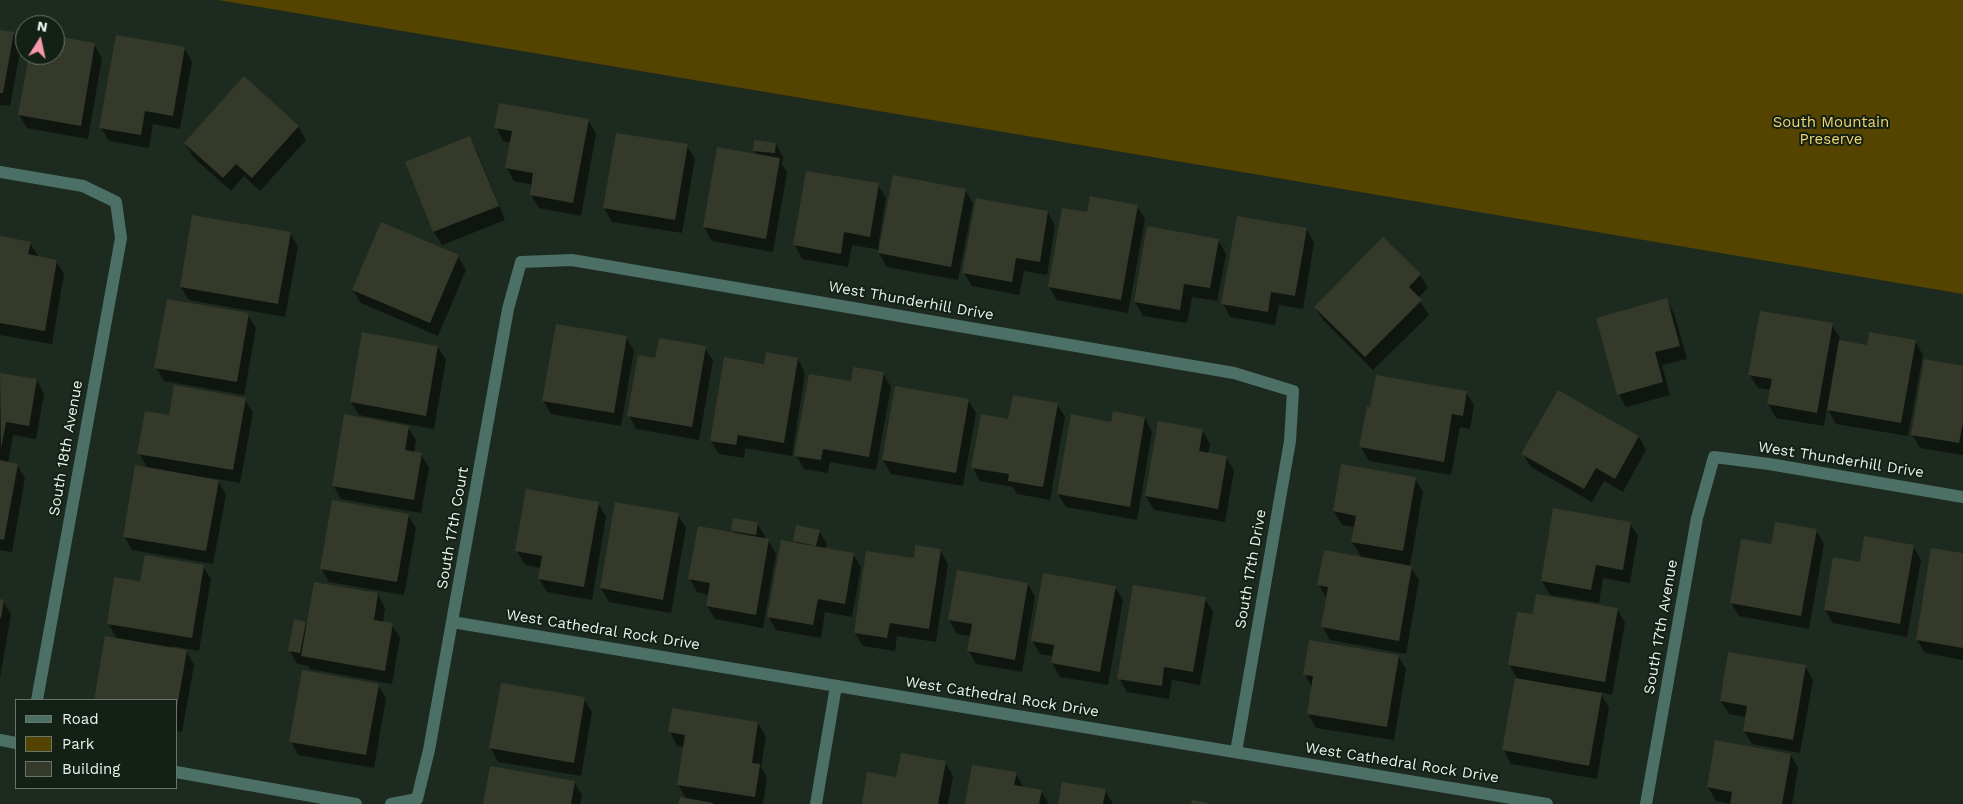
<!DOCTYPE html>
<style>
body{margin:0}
#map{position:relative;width:1963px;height:804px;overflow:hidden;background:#1d2a1f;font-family:"Work Sans",sans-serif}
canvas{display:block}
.legend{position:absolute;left:15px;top:699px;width:162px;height:90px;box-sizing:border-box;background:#132016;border:1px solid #69746b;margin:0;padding:6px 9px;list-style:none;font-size:15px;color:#eaf2eb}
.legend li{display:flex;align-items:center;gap:10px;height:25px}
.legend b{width:25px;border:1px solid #69746b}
.north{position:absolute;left:15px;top:15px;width:50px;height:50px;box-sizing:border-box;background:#132016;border:1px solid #69746b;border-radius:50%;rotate:10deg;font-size:14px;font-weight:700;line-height:20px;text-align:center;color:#eaf2eb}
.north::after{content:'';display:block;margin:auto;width:18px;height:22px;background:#f39aab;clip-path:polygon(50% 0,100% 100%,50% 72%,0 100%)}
</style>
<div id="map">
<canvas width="1963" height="804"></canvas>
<ul class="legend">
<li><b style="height:6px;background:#4c6f66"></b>Road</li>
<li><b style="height:14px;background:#540"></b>Park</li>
<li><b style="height:14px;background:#353929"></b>Building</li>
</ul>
<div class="north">N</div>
</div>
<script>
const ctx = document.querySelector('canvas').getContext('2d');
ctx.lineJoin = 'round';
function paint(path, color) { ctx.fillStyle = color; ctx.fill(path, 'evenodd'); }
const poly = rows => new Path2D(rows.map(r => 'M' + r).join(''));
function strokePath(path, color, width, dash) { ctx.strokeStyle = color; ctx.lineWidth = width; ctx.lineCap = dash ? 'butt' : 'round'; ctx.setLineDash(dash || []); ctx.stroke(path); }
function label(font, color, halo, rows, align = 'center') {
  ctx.font = font + ' "Work Sans",sans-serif'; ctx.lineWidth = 4; ctx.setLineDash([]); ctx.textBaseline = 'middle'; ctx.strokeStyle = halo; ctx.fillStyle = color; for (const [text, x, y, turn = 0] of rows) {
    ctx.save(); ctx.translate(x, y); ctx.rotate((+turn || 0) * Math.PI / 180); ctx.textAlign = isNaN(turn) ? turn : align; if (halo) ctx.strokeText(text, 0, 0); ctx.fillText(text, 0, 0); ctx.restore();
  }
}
const green = poly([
 [218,0,1963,0,1963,294,1313,184]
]);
const shadow = poly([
 [0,31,13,33,21,47,10,106,0,105],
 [55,37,94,44,102,58,88,139,27,128,19,115,30,55,55,55],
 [184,48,192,62,180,129,153,124,149,148,109,141,101,128],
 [588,120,596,134,581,216,539,208,531,195,533,185,514,181,506,167,511,143,503,141,496,127],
 [298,126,306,140,260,191,244,176,231,191,193,157,185,143],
 [470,137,477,151,505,220,442,245,434,232,406,162],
 [776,144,783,157,782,164,787,173,773,252,712,241,704,227,757,155,754,150],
 [687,146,695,159,682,233,612,222,604,208],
 [878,185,886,198,878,247,880,247,965,190,973,203,958,280,887,267,879,253,880,250,852,245,848,267,802,259,795,245],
 [1137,206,1145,219,1128,313,1057,300,1049,287],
 [1048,212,1055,226,1047,275,1024,271,1019,295,972,286,964,273],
 [382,224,458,256,466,270,438,336,361,303,353,290],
 [1307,229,1314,243,1303,309,1279,305,1275,325,1230,317,1223,303],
 [290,233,298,247,285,317,189,300,181,287],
 [0,237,30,243,38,256,56,261,64,274,52,344,0,335],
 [1218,240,1226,254,1217,301,1192,297,1187,323,1143,316,1135,302],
 [1420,275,1428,288,1418,298,1429,315,1373,370,1323,320,1315,307],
 [1666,300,1674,313,1687,359,1662,365,1670,395,1626,407,1619,394],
 [248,315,256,328,244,395,164,381,156,367],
 [1832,325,1840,338,1839,341,1868,346,1915,341,1923,355,1908,436,1836,424,1827,408,1824,426,1776,418,1768,404,1771,390,1758,388,1750,375],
 [626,337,634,351,621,426,551,414,543,400],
 [438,347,446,360,434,429,359,415,351,402],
 [705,348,713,361,699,440,636,429,629,415,656,359],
 [798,359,805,373,792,456,745,448,744,458,719,454,711,441,765,365],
 [1963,367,1963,455,1920,448,1912,434],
 [883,373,891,387,876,470,830,462,828,473,804,469,796,455,852,383],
 [0,374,37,380,44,394,36,439,13,435,8,463,17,465,25,478,12,552,0,550],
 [896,387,968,400,976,413,963,486,891,474,883,460],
 [1466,392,1474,405,1470,429,1460,427,1451,475,1369,461,1361,447],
 [1558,392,1639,437,1646,450,1623,492,1604,481,1592,502,1531,467,1523,454],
 [245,399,253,413,240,483,217,479,226,495,213,564,132,550,124,536,148,469,139,453,170,417],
 [1057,404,1065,417,1050,500,1017,494,1013,487,980,481,973,468,1009,420],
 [1145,418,1152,432,1137,520,1066,507,1058,494,1112,423],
 [408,427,416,440,414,453,421,454,429,468,421,513,341,499,333,485],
 [1202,430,1210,444,1208,454,1226,457,1234,471,1225,522,1154,510,1146,496],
 [1415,479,1423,492,1410,566,1419,580,1406,654,1330,640,1322,626,1327,599,1319,585,1362,558,1352,542,1355,527,1342,525,1334,511],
 [598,503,606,517,592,600,547,592,539,579,541,568,525,565,517,551],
 [616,504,678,515,686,528,671,613,609,602,601,588],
 [1554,509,1630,523,1638,536,1630,583,1603,578,1599,603,1550,595,1542,581],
 [408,515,416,528,404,595,329,582,321,568],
 [757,523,765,536,764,539,768,540,776,554,763,628,715,619,707,606,709,595,697,592,690,579,734,534,732,530],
 [1816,530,1824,544,1809,629,1739,616,1731,603,1772,545],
 [819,531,827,544,825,549,853,554,861,567,852,617,825,612,821,638,776,630,769,617,797,544,795,540],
 [1913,546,1921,560,1907,637,1833,623,1825,610],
 [940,550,948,564,936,642,897,636,895,651,863,646,855,633,915,560],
 [1963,554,1963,660,1925,653,1917,640],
 [203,566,211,579,199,651,172,646,172,649,186,651,194,665,182,732,176,731,176,700,95,700,106,637,117,639,108,623,141,583],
 [1028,584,1035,597,1022,672,976,664,969,651,971,636,957,634,949,620],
 [1115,587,1123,600,1108,685,1060,677,1052,663,1053,656,1040,654,1032,640],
 [378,594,385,608,383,623,392,625,400,638,392,684,310,669,308,666,297,664,290,651,295,621,308,623],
 [1205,599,1213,612,1200,685,1172,680,1169,699,1127,692,1119,678],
 [0,600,3,601,11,614,0,678],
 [1617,609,1625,623,1612,695,1600,692,1609,708,1597,779,1511,764,1504,750,1518,680,1509,664,1534,616],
 [1398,656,1406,669,1394,740,1316,728,1308,714,1313,688,1305,675],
 [1805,666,1813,680,1800,753,1752,744,1744,731,1747,717,1729,714,1721,701],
 [378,685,386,698,374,768,298,755,291,741],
 [584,699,592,712,581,776,498,762,491,748],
 [758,723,766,737,761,767,767,778,763,804,680,804,687,800,678,784,684,747,677,746,670,732],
 [1791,755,1798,768,1792,804,1731,804,1716,801,1708,787],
 [945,762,953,776,948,804,863,804],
 [1016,774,1024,788,1041,791,1049,804,967,804],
 [574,782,582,795,580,804,484,804],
 [1105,790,1113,804,1059,804]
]);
const building = poly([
 [0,30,14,32,3,93,0,93],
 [116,35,185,47,173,116,145,111,141,135,99,128],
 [55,36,95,43,81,126,18,115,29,55,55,55],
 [244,76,299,126,252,178,236,164,223,178,184,143],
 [499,103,589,119,573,203,530,195,533,173,505,168,512,131,494,128],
 [616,133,688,144,675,220,603,208],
 [470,136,499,206,433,232,405,162],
 [754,140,776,143,775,153,753,151],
 [717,147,780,158,766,239,703,227],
 [806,171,879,183,870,237,844,232,841,254,793,245],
 [893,175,966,189,951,267,878,253],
 [1090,196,1138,205,1121,300,1048,287,1062,208,1087,212],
 [976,198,1048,211,1040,262,1016,258,1012,282,962,273],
 [192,215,291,232,278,304,180,287],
 [1237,216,1307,228,1295,296,1271,292,1268,312,1221,304],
 [381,222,459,255,430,323,352,290],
 [1147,226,1219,239,1210,288,1184,284,1180,310,1134,302],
 [0,236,31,242,28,254,57,260,45,331,0,323],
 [1383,237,1421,274,1409,287,1422,300,1365,357,1314,307],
 [1667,298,1680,346,1655,352,1663,382,1617,395,1596,318],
 [167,299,249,313,237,382,154,368],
 [1760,311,1833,323,1817,413,1767,404,1772,379,1748,375],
 [556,324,627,336,614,413,542,401],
 [362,332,438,346,426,416,350,402],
 [1869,332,1916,340,1901,423,1827,410,1839,340,1867,345],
 [659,338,706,346,692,427,627,416,638,355,655,358],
 [766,352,798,358,784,443,738,435,736,445,710,441,724,357,764,364],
 [1924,359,1963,366,1963,422,1959,443,1911,435],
 [853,367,884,372,869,457,823,449,821,460,794,456,809,374,851,381],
 [0,373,37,379,29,426,6,422,1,449],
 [1376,375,1467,391,1463,416,1452,414,1444,462,1359,447,1367,406,1370,407],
 [174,385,246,398,233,470,137,454,145,411,169,415],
 [895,386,969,399,956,473,882,460],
 [1558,390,1639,436,1615,479,1596,468,1584,489,1521,454],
 [1013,395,1058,403,1043,487,1008,481,1009,474,971,468,981,414,1008,419],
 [1113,411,1145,417,1130,507,1057,494,1071,414,1111,422],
 [344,414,409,426,405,450,422,453,414,500,332,486],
 [1158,421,1203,429,1199,451,1227,456,1218,509,1145,496],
 [0,460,18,464,4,540,0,539],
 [1341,464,1416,477,1403,551,1351,542,1356,516,1333,511],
 [135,465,219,480,206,551,123,537],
 [526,489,599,502,584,587,538,579,542,556,515,551],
 [332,500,409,514,397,582,320,569],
 [615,502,679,513,663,600,600,588],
 [1553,508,1631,522,1623,570,1596,565,1591,590,1541,581],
 [733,518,758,522,756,535,731,531],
 [1775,522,1817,529,1801,616,1730,603,1741,539,1771,544],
 [796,525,820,530,816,546,793,541],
 [698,526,769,539,756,615,706,606,710,583,688,579],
 [1864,536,1914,545,1900,624,1824,610,1833,557,1860,562],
 [781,540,854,553,845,604,818,599,813,625,767,617],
 [915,545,941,549,929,629,890,623,887,638,854,633,866,551,914,558],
 [1931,548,1963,553,1963,648,1916,640],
 [1324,550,1412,566,1399,641,1321,627,1328,587,1317,585],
 [145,555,204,565,192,638,107,624,114,577,140,581],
 [957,570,1028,583,1015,660,967,651,972,624,948,620],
 [1043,573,1116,586,1100,672,1051,663,1054,645,1031,641],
 [314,582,378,593,374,620,393,623,385,671,301,656],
 [1133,585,1206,597,1193,672,1164,667,1162,686,1117,679],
 [1536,594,1618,608,1605,682,1508,665,1517,612,1533,614],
 [0,599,4,600,1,618,0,618],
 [294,619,306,622,300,653,288,651],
 [105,636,187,650,177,707,176,700,94,700],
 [1309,640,1399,655,1387,727,1307,714,1313,676,1303,675],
 [1728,652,1806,665,1793,740,1743,731,1747,706,1720,701],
 [302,670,379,684,366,755,289,742],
 [1515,678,1602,693,1589,766,1502,750],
 [501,683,585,697,574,763,489,748],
 [672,708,758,722,752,763,760,764,755,797,677,785,685,735,668,732],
 [1715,740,1791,754,1782,804,1730,804,1732,792,1707,787],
 [901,753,946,761,938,804,862,804,867,772,896,777],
 [972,765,1017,772,1014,785,1042,790,1039,804,965,804],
 [490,766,575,781,571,804,483,804],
 [1062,782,1106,789,1103,804,1058,804],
 [680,797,713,803,713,804,678,804],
 [1192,800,1208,803,1208,804,1191,804]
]);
const street = poly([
 [0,172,83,186,116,202,121,238,37,700],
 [452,622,1547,804],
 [0,740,16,743],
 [176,772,356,804],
 [391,804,417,799,429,750,508,309,521,262,572,260,1234,373,1293,391,1290,441,1236,752],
 [816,804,836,686],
 [1646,804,1697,518,1714,457,1769,464,1963,497]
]);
const parkNames = [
 ["South Mountain",1831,123],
 ["Preserve",1831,140]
];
const streetNames = [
 ["West Thunderhill Drive",911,301,10],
 ["South 18th Avenue",66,448,-80],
 ["West Thunderhill Drive",1841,460,9],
 ["South 17th Court",453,528,-80],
 ["South 17th Drive",1251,569,-80],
 ["South 17th Avenue",1661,627,-80],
 ["West Cathedral Rock Drive",603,630,9],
 ["West Cathedral Rock Drive",1002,697,9],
 ["West Cathedral Rock Drive",1402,763,9]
];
paint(green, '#540');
paint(shadow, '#0007');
paint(building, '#353929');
strokePath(street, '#4c6f66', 12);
label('15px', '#f3d36e', '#132016', parkNames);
label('15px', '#eaf2eb', '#132016', streetNames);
</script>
